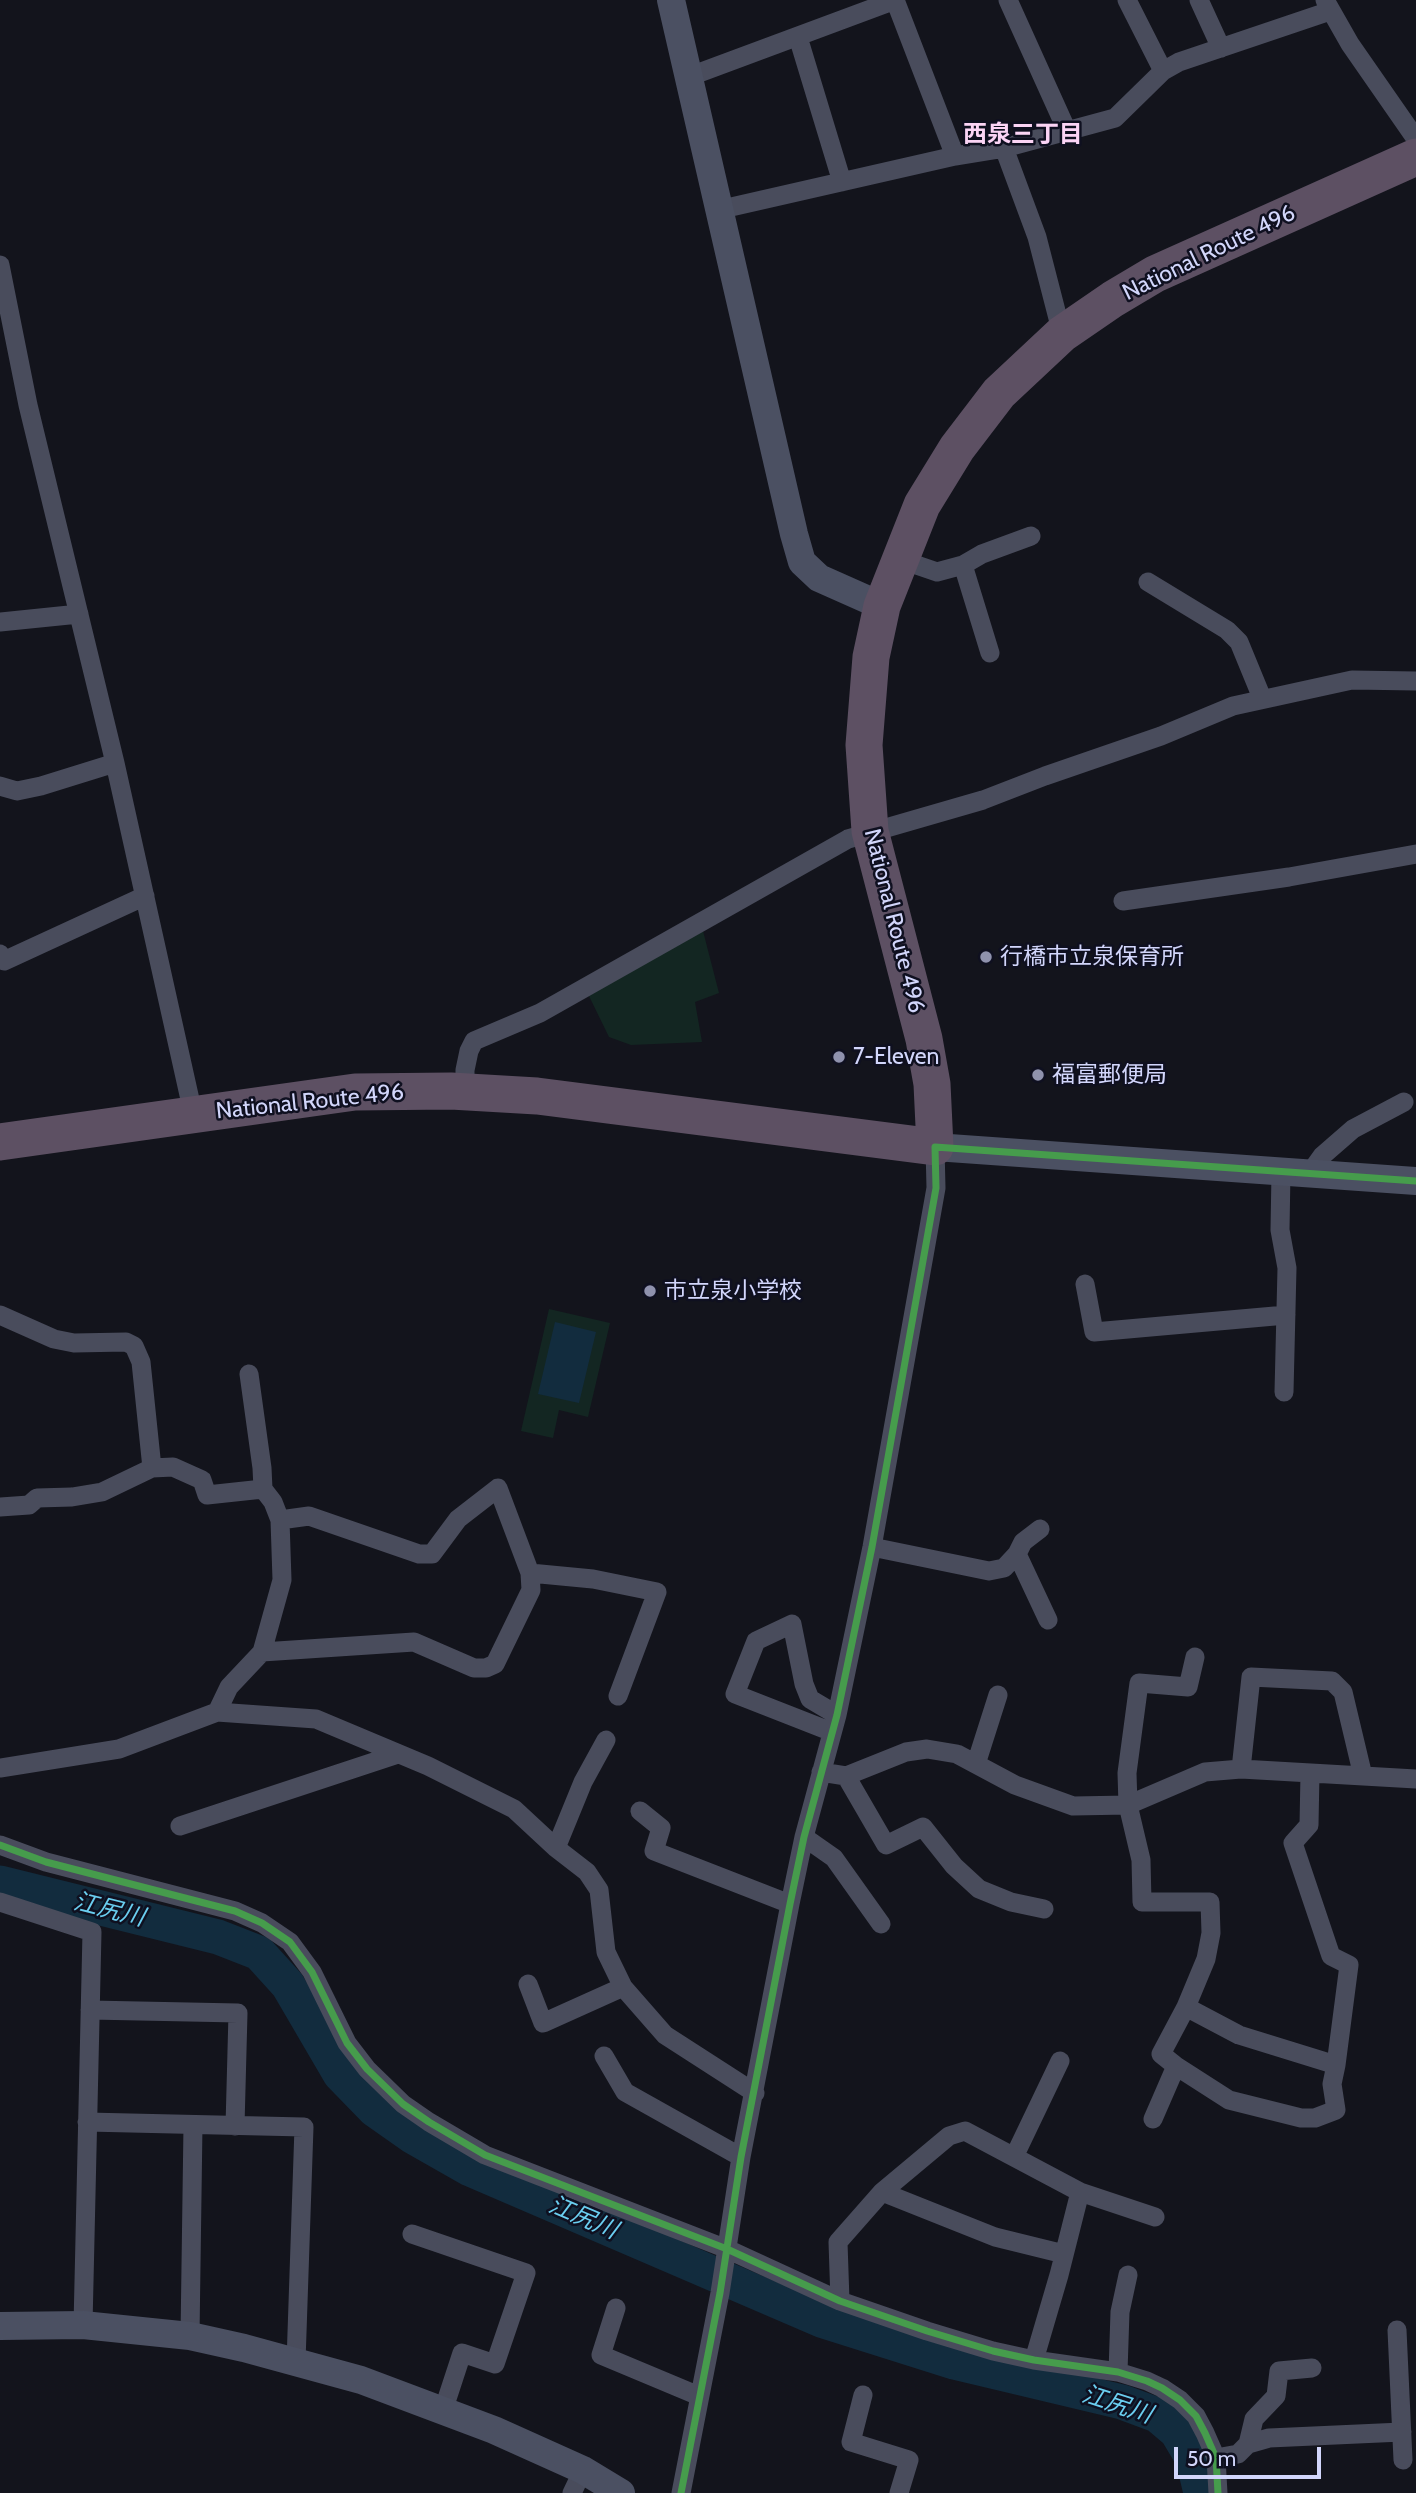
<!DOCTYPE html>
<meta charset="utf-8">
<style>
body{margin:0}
#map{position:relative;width:1416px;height:2493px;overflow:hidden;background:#13141c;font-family:Cabin,sans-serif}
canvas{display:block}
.scale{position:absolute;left:1174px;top:2447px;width:147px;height:32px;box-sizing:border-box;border:4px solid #d2d6fb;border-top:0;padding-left:9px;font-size:21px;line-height:24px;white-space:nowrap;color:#d2d6fb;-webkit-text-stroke:5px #0f1020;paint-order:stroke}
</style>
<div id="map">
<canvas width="1416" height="2493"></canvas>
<div class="scale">50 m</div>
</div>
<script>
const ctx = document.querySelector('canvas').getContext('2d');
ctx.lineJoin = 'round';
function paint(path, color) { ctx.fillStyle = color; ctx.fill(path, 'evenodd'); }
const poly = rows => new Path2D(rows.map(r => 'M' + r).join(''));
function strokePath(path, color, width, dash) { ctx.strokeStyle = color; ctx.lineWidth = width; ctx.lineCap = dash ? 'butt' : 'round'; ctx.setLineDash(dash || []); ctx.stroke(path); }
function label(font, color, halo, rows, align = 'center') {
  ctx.font = font + ' Cabin,"Noto Sans JP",sans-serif'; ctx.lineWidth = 5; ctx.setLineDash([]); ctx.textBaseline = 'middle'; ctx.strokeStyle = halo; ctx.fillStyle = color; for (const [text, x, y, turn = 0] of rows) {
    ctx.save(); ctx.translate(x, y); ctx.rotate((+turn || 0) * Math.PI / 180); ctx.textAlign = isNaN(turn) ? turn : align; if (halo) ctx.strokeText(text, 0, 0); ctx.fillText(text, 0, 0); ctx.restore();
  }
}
const green = poly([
 [703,931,719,993,695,1002,702,1042,631,1045,609,1037,588,994],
 [549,1309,610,1323,588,1417,559,1410,553,1438,521,1431]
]);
const water = poly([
 [555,1322,596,1332,579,1403,538,1394]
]);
const river = poly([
 [0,1883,218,1937,259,1953,288,1985,340,2074,375,2110,412,2136,470,2169,821,2320,954,2362,1122,2402,1157,2415,1177,2432,1193,2459,1201,2493]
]);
const street = poly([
 [895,0,955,156],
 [1008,0,1068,133],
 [1127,0,1163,71],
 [1199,0,1221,48],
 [1325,0,1350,44,1416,139],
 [798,37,842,182],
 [688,77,895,0],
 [1004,148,1037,237,1062,334],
 [718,210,955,156,1004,148,1115,118,1163,71,1179,62,1330,11],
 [0,265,28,405,115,763,193,1113],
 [899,559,937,572,963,565,982,554,1031,536],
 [963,565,990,653],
 [1148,582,1227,630,1239,642,1262,698],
 [0,622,79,614],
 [0,786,17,791,41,786,115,763],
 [1123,901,1289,877,1416,854],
 [0,954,4,961,145,896],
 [465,1091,465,1070,469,1051,474,1041,540,1013,848,839,983,800,1045,776,1161,736,1233,706,1352,680,1416,681],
 [1281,1172,1280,1230,1287,1268,1284,1392],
 [1309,1174,1322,1156,1353,1129,1404,1102],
 [1085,1284,1094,1332,1286,1315],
 [0,1315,54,1339,74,1343,126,1342,134,1346,141,1362,152,1468],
 [0,1507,29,1505,37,1498,72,1497,102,1492,152,1468,173,1467,202,1480,207,1495,263,1489],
 [872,1547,989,1571,1004,1568,1017,1554,1023,1542,1040,1529],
 [1017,1554,1048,1620],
 [530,1573,593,1579,657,1592,618,1696],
 [262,1652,414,1642,474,1668,486,1668,495,1664,531,1590,530,1573,498,1488,458,1519,432,1554,419,1554,309,1516,280,1520],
 [217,1712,229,1687,262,1652,282,1580,280,1520,273,1502,263,1489,262,1468,249,1374],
 [832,1732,735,1694,756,1641,792,1624,804,1684,810,1699,837,1715],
 [976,1764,998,1695],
 [0,1768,119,1749,217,1712,316,1719,428,1766,514,1809,556,1848,587,1872,599,1890,606,1952,623,1987,665,2035,755,2093],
 [1241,1769,1251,1677,1332,1681,1343,1692,1363,1776],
 [821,1772,846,1776,906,1752,927,1749,957,1754,1015,1785,1073,1806,1128,1805,1205,1772,1241,1769,1416,1779],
 [846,1776,886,1845,923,1827,954,1866,979,1889,1011,1902,1044,1909],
 [640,1811,661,1828,654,1851,790,1904],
 [180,1826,398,1754],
 [804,1837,834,1858,881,1924],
 [0,1845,46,1862,235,1911,262,1923,290,1942,312,1972,347,2043,367,2069,403,2104,429,2122,485,2155,727,2249,840,2301,927,2331,993,2351,1034,2360,1118,2372,1147,2381,1162,2388,1180,2400,1196,2416,1205,2433,1216,2458,1218,2493],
 [556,1848,583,1782,606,1740],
 [0,1902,92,1932,83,2325],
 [528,1984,543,2023,623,1987],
 [1186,2007,1239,2035,1336,2065,1349,1965,1331,1956,1293,1843,1309,1825,1310,1773],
 [90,2010,238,2013,235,2126],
 [604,2056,625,2092,741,2157],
 [1176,2066,1229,2100,1301,2118,1315,2118,1336,2110,1332,2084,1336,2065],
 [1153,2119,1176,2066,1161,2054,1186,2007,1206,1959,1211,1933,1210,1902,1142,1902,1141,1860,1128,1805,1127,1773,1139,1683,1188,1687,1195,1657],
 [87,2122,304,2127,296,2362],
 [1014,2157,1060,2061],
 [882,2192,995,2237,1064,2254],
 [1080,2192,1155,2217],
 [412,2234,526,2273,495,2364,462,2353,443,2411],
 [840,2301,838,2242,882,2192,949,2136,965,2131,1080,2192,1059,2275,1034,2360],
 [616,2308,601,2355,699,2396],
 [1397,2330,1403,2460],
 [190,2336,193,2125],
 [1118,2372,1120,2312,1128,2275],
 [863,2395,851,2442,909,2460,899,2493],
 [1248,2444,1254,2419,1276,2396,1279,2371,1312,2368],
 [1216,2458,1238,2454,1248,2444,1269,2438,1402,2432],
 [572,2493,583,2470],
 [681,2493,720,2293,741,2157,790,1904,804,1837,837,1715,872,1547,936,1188,935,1147]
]);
const secondary = poly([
 [671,0,794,534,802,562,819,578,882,606],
 [935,1147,1416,1181],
 [0,2326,83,2325,190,2336,244,2348,361,2380,494,2430,583,2470,621,2493]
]);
const highway = poly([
 [0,1142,355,1092,451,1091,537,1096,935,1147,932,1084,924,1039,870,831,864,745,871,657,882,606,922,505,957,448,999,393,1062,334,1113,299,1155,274,1416,157]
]);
const cycleway = poly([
 [0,1845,46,1862,235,1911,262,1923,290,1942,312,1972,347,2043,367,2069,403,2104,429,2122,485,2155,727,2249,840,2301,927,2331,993,2351,1034,2360,1118,2372,1147,2381,1162,2388,1180,2400,1196,2416,1205,2433,1216,2458,1218,2493],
 [681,2493,720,2293,741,2157,790,1904,804,1837,837,1715,872,1547,936,1188,935,1147,1416,1181]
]);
const markers = [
 [986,957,7,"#8f92ad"],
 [839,1057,7,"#8f92ad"],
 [1038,1075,7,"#8f92ad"],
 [650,1291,7,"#8f92ad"]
];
const streetNames = [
 ["National Route 496",1209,253,-26],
 ["National Route 496",894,921,76],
 ["National Route 496",310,1102,-6]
];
const poiNames = [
 ["行橋市立泉保育所",1000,957],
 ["7-Eleven",853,1057],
 ["福富郵便局",1052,1075],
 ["市立泉小学校",664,1291]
];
const neighbourhoodNames = [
 ["西泉三丁目",1023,135]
];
const waterNames = [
 ["江尻川",109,1910,14],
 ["江尻川",583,2218,23],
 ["江尻川",1117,2405,18]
];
paint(green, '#132622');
paint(water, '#122c3e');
strokePath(river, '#122c3e', 35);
strokePath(street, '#494c5c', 19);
strokePath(secondary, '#4b5062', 28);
strokePath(highway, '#5d5063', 37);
strokePath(cycleway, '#469c4c', 7);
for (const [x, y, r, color] of markers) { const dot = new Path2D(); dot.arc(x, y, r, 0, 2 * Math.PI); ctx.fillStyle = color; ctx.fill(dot); strokePath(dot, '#0f1020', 2.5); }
label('23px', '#d2d6fb', '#0f1020', streetNames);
label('23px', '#d2d6fb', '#0f1020', poiNames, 'left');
label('bold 24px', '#fbd4f5', '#0f1020', neighbourhoodNames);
label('italic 24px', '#6acef0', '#0f1020', waterNames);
</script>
